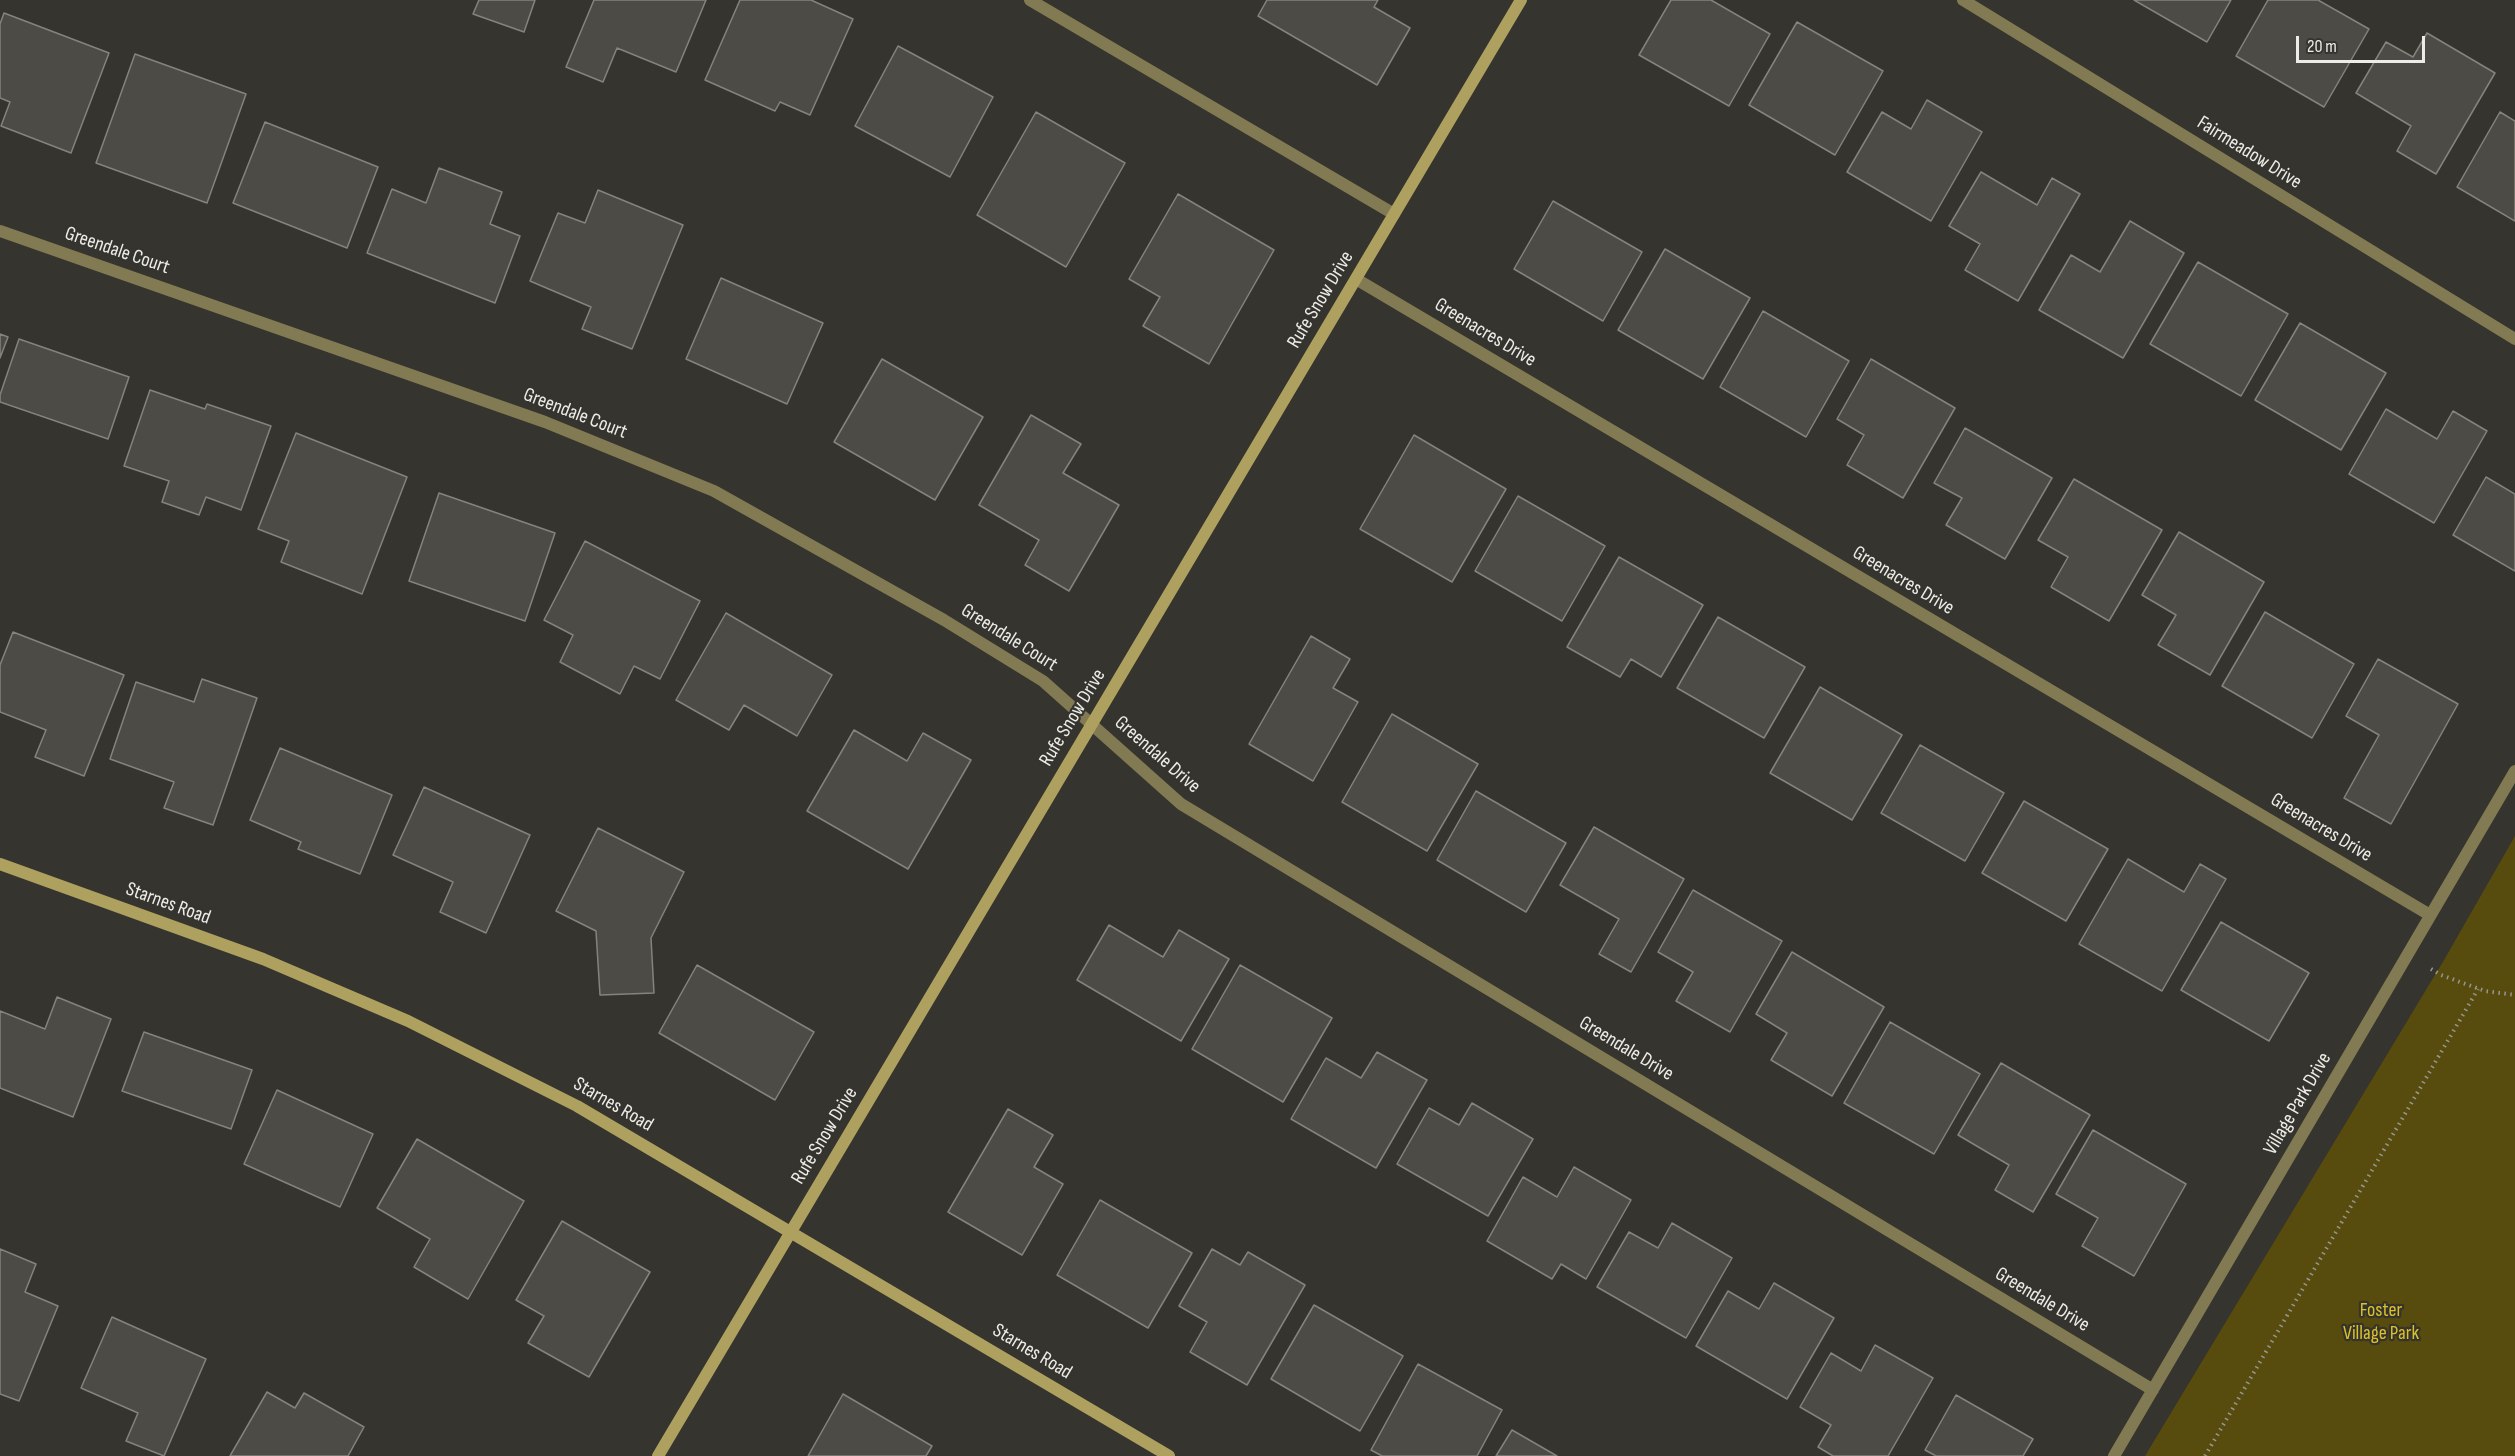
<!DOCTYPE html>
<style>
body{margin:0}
#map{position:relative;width:2515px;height:1456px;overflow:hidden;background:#35342e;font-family:"Sofia Sans Condensed",sans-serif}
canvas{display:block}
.scale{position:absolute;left:2296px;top:36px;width:129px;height:27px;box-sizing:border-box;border:3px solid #edece8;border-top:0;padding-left:8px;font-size:18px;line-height:21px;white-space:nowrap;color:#edece8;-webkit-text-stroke:4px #35342e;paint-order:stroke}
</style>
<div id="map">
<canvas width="2515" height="1456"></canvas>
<div class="scale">20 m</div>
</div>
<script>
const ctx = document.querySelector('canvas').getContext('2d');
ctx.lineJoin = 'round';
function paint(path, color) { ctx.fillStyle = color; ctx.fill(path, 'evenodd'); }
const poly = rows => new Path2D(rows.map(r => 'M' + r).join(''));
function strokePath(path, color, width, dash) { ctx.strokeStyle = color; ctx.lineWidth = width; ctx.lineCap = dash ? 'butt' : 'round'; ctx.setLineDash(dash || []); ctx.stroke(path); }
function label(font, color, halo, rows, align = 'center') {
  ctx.font = font + ' "Sofia Sans Condensed",sans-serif'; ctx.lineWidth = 4.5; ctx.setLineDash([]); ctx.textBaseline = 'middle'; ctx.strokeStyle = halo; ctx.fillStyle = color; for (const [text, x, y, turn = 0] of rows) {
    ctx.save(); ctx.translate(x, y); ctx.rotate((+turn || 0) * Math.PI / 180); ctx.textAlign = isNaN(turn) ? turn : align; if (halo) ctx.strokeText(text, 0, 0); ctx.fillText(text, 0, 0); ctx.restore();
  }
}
const green = poly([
 [2515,836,2515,1456,2145,1456,2444,960]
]);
const building = poly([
 [479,0,535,0,524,32,473,14,479,0],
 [594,0,706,0,676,72,617,48,603,82,566,67,594,0],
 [740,0,811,0,853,19,810,115,780,102,775,111,705,80,740,0],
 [1267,0,1378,0,1374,7,1410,28,1377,85,1258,16,1267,0],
 [1671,0,1711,0,1770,34,1729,106,1639,55,1671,0],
 [2134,0,2231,0,2207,42,2134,0],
 [2268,0,2318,0,2369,29,2324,107,2236,56,2268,0],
 [4,13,109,53,71,153,1,126,10,102,0,98,0,24,4,13],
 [1797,22,1883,71,1835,155,1749,105,1797,22],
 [2427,33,2495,73,2436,174,2397,151,2411,126,2356,93,2386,42,2413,57,2427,33],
 [898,46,993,97,950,177,855,126,898,46],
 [135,54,246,94,207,203,96,163,135,54],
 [1927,100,1982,132,1931,221,1847,172,1882,112,1911,129,1927,100],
 [1036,112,1125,163,1066,267,977,215,1036,112],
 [2500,112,2515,121,2515,221,2457,187,2500,112],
 [265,122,378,167,347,248,233,203,265,122],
 [439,168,502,192,490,224,520,236,495,303,367,253,392,189,426,203,439,168],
 [1981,172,2037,205,2052,178,2080,194,2018,301,1965,270,1980,244,1949,226,1981,172],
 [598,190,683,225,632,349,582,329,591,307,530,281,558,213,585,223,598,190],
 [1178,194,1274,250,1209,364,1143,326,1160,297,1129,279,1178,194],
 [1553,201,1642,252,1603,321,1514,269,1553,201],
 [2130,221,2184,253,2123,358,2039,310,2071,255,2100,272,2130,221],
 [1665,249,1750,298,1703,379,1618,330,1665,249],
 [2198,262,2288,314,2241,396,2150,344,2198,262],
 [721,278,823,323,787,404,686,359,721,278],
 [1763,311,1849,361,1806,437,1720,387,1763,311],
 [2300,323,2386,373,2341,450,2255,400,2300,323],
 [0,334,8,337,0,358,0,334],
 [19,339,129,377,108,439,0,402,0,395,19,339],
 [882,359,983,417,935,500,834,442,882,359],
 [1871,359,1955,408,1903,498,1847,465,1864,435,1837,419,1871,359],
 [150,390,205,409,207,404,271,426,241,510,206,497,199,515,162,502,169,481,124,466,150,390],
 [2386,409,2437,439,2453,411,2487,431,2434,523,2349,474,2386,409],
 [1031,415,1081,444,1063,473,1119,505,1069,591,1025,565,1039,540,979,505,1031,415],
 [1965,428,2052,478,2005,559,1946,525,1962,498,1934,483,1965,428],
 [296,433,407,477,362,594,281,562,289,541,258,529,296,433],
 [1414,435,1506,489,1452,582,1360,529,1414,435],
 [2486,477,2515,494,2515,571,2453,535,2486,477],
 [2074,479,2162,530,2109,621,2051,587,2068,557,2038,540,2074,479],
 [439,493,555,533,525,621,409,581,439,493],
 [1518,496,1605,546,1562,621,1475,571,1518,496],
 [2179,532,2264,582,2210,675,2158,645,2176,615,2142,595,2179,532],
 [585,541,700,601,660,679,634,666,620,694,560,662,573,635,544,620,585,541],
 [1619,557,1703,605,1661,677,1631,659,1620,677,1567,647,1619,557],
 [2265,612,2354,664,2312,738,2222,686,2265,612],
 [726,613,832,675,797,736,744,705,729,730,676,700,726,613],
 [1718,617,1805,667,1764,738,1677,688,1718,617],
 [13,632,124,675,84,776,35,757,46,730,0,712,0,665,13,632],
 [1311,636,1350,659,1333,688,1358,702,1313,781,1249,744,1311,636],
 [2378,659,2458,704,2391,824,2344,798,2379,735,2346,716,2378,659],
 [202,679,257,698,213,825,164,808,174,782,110,759,136,682,194,702,202,679],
 [1820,687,1902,735,1852,820,1770,773,1820,687],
 [1392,714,1478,764,1427,851,1342,802,1392,714],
 [854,730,907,761,923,733,971,760,908,869,807,811,854,730],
 [1920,745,2004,793,1965,861,1881,813,1920,745],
 [280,748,392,795,360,874,298,849,301,842,250,820,280,748],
 [424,787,530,835,486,933,440,912,453,882,393,855,424,787],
 [1476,791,1566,843,1526,912,1437,860,1476,791],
 [2024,801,2108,849,2066,921,1982,873,2024,801],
 [1594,827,1684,879,1631,972,1599,954,1619,919,1560,885,1594,827],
 [598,828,684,872,651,938,654,993,600,995,596,931,556,911,598,828],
 [2128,859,2184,892,2200,864,2226,879,2162,991,2079,944,2128,859],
 [1693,890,1782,941,1730,1032,1676,1001,1693,972,1658,952,1693,890],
 [2221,922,2309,973,2269,1041,2181,990,2221,922],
 [1109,925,1163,957,1179,930,1229,959,1181,1041,1077,980,1109,925],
 [1792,952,1884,1007,1832,1096,1771,1060,1787,1033,1756,1014,1792,952],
 [697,965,814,1032,775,1100,659,1033,697,965],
 [1240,965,1332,1018,1283,1102,1192,1049,1240,965],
 [57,997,111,1019,73,1117,0,1088,0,1011,45,1029,57,997],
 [1890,1022,1980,1074,1934,1154,1844,1103,1890,1022],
 [144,1032,252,1070,231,1129,122,1091,144,1032],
 [1377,1052,1427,1080,1376,1168,1291,1119,1326,1058,1361,1078,1377,1052],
 [2001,1063,2090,1115,2033,1212,1995,1190,2009,1165,1958,1135,2001,1063],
 [277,1090,373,1134,340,1207,244,1164,277,1090],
 [1472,1103,1533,1139,1488,1216,1397,1164,1429,1108,1459,1125,1472,1103],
 [1008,1109,1053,1135,1034,1167,1063,1184,1022,1255,948,1212,1008,1109],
 [2093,1130,2186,1184,2134,1276,2082,1246,2098,1218,2056,1194,2093,1130],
 [417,1139,524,1201,468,1299,414,1267,430,1239,377,1208,417,1139],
 [1574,1167,1631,1200,1586,1279,1561,1264,1552,1279,1487,1241,1523,1177,1557,1197,1574,1167],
 [1100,1200,1192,1253,1148,1328,1057,1275,1100,1200],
 [562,1221,650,1272,589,1377,528,1343,544,1316,516,1300,562,1221],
 [1672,1223,1732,1258,1686,1338,1597,1287,1629,1232,1658,1248,1672,1223],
 [0,1249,36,1264,25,1292,58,1306,19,1401,0,1394,0,1249],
 [1212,1249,1240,1265,1248,1252,1305,1285,1247,1385,1190,1352,1207,1322,1179,1306,1212,1249],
 [1774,1283,1834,1318,1787,1399,1696,1346,1728,1291,1759,1309,1774,1283],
 [1314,1305,1403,1356,1360,1431,1271,1379,1314,1305],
 [112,1317,206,1359,164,1456,126,1441,138,1413,81,1388,112,1317],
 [1875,1345,1933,1378,1888,1456,1833,1456,1818,1447,1831,1425,1800,1407,1831,1353,1861,1371,1875,1345],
 [1418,1364,1502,1410,1477,1456,1382,1456,1371,1450,1418,1364],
 [267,1392,295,1408,304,1393,364,1427,348,1456,230,1456,267,1392],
 [843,1394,932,1446,926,1456,808,1456,843,1394],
 [1956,1395,2033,1439,2023,1456,1936,1456,1925,1450,1956,1395],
 [1512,1430,1557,1456,1496,1456,1512,1430]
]);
const path = poly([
 [2431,969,2441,975,2485,991,2515,995],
 [2205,1456,2478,989]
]);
const minor = poly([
 [1030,0,1394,214],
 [1963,0,2515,339],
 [0,231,545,422,714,491,944,620,1043,681,1181,804,2153,1390],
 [1356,279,2430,915],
 [2114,1456,2515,771]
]);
const secondary = poly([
 [0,864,263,959,408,1021,577,1106,1169,1456],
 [658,1456,1521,0]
]);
const streetNames = [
 ["Fairmeadow Drive",2249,153,32],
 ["Greendale Court",117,251,19],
 ["Rufe Snow Drive",1321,300,-59],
 ["Greenacres Drive",1485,333,31],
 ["Greendale Court",575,414,21],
 ["Greenacres Drive",1903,581,31],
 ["Greendale Court",1009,638,32],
 ["Rufe Snow Drive",1073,718,-59],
 ["Greendale Drive",1157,755,41],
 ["Greenacres Drive",2321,828,31],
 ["Starnes Road",168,904,20],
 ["Greendale Drive",1626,1049,31],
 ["Village Park Drive",2298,1104,-60],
 ["Starnes Road",613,1105,30],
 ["Rufe Snow Drive",825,1136,-59],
 ["Greendale Drive",2042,1300,31],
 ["Starnes Road",1032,1352,31]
];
const parkNames = [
 ["Foster",2381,1311],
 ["Village Park",2381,1334]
];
paint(green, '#574c0d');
paint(building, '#4d4b45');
strokePath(building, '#85847c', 1.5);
strokePath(path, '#979691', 4, [1.5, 4.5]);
strokePath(minor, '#827a52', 12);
strokePath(secondary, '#aea15f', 12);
label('20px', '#edece8', '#35342e', streetNames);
label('20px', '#dcc228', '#35342e', parkNames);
</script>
